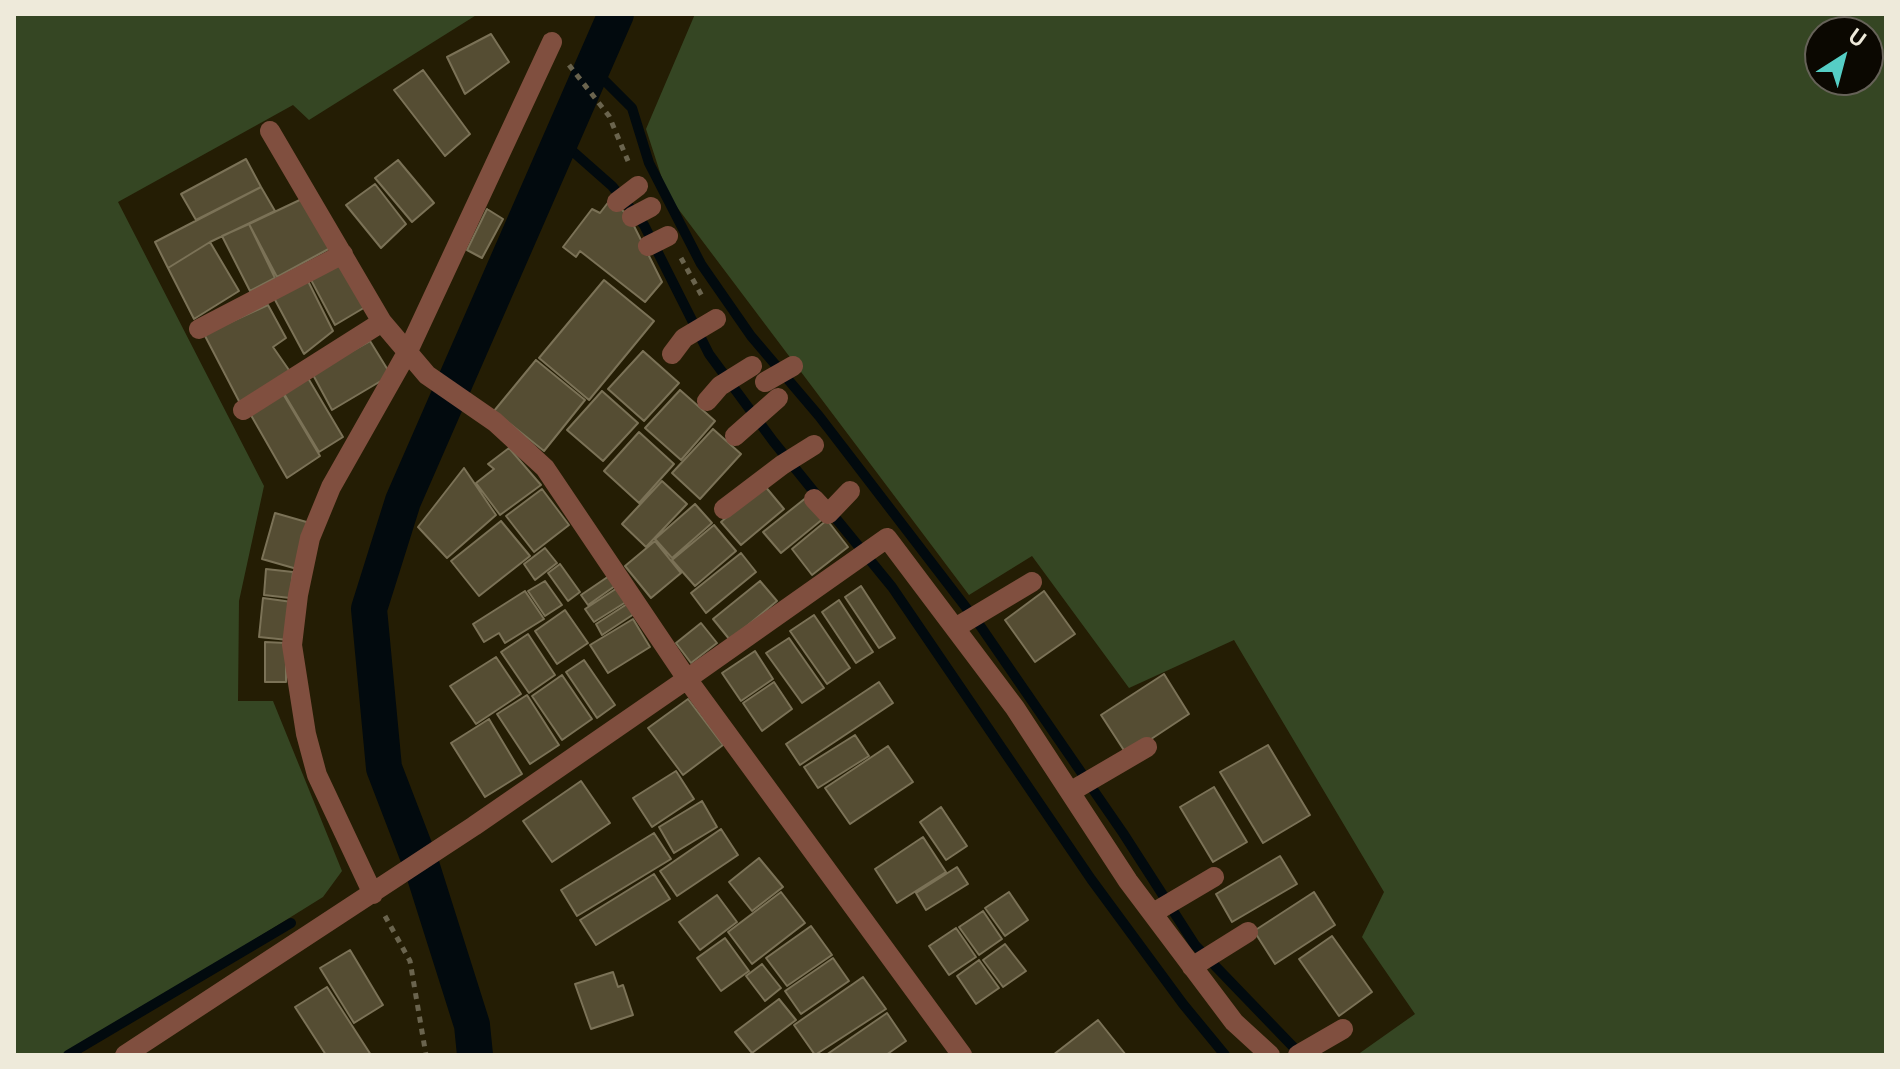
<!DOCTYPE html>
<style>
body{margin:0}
#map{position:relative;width:1900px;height:1069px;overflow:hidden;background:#241d04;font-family:"DM Sans",sans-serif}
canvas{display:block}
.frame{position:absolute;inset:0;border:16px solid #eeeada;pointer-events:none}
.north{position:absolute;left:1804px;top:16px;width:80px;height:80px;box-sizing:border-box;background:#0b0801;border:2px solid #666258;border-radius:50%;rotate:36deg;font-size:22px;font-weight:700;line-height:32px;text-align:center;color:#eeeada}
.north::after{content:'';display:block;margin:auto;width:28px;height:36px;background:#55cec5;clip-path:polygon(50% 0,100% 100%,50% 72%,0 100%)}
</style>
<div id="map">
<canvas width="1900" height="1069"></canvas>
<div class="frame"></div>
<div class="north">U</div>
</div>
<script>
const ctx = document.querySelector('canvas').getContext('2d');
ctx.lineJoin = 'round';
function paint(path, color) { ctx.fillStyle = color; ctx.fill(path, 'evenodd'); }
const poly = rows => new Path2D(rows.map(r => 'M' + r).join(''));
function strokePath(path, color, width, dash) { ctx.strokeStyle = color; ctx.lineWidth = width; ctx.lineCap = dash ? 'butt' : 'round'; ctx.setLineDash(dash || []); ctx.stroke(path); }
const green = poly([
 [14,14,478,14,309,120,293,105,118,202,264,486,239,601,238,701,273,701,342,871,323,897,69,1055,14,1055],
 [695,14,1886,14,1886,1055,1357,1055,1415,1014,1362,937,1384,892,1234,640,1129,688,1032,556,969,595,667,194,646,129],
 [1820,32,1868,32,1868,80,1820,80]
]);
const stream = poly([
 [592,68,632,108,649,163,701,264,751,336,819,416,981,627,1123,833,1195,945,1301,1055],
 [561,141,612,186,644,225,709,354,773,441,819,498],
 [829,510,892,587,1091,879,1183,1004,1225,1055],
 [68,1055,291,923]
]);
const canal = poly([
 [475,1055,472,1025,422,867,384,768,369,609,403,501,616,14]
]);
const building = poly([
 [491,34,509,62,465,94,447,57,491,34],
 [423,70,470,134,445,156,394,90,423,70],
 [246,159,261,187,196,220,181,194,246,159],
 [398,160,434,203,412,222,375,178,398,160],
 [375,184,406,224,381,248,346,205,375,184],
 [261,187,275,211,210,242,168,268,155,242,261,187],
 [306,197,334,246,277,277,249,224,306,197],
 [610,200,629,216,662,282,645,302,580,251,576,257,563,247,592,209,600,213,610,200],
 [487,209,503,219,482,258,467,250,487,209],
 [249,224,275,278,250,291,222,236,249,224],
 [210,242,239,291,194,319,168,268,210,242],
 [341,261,367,306,335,325,310,278,341,261],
 [604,280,654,321,589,400,539,358,604,280],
 [308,281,333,331,304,354,274,298,308,281],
 [268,305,286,338,273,347,291,373,241,405,204,334,268,305],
 [370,341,391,375,332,410,312,373,370,341],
 [643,351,679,383,644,421,608,389,643,351],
 [536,360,585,400,544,451,494,411,536,360],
 [308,378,343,437,319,452,283,392,308,378],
 [680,390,715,421,681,460,645,428,680,390],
 [602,391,638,423,603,461,567,430,602,391],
 [282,392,320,456,287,478,248,410,282,392],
 [713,429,741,454,700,499,672,473,713,429],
 [639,432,674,464,639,503,604,471,639,432],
 [509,448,541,485,500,515,476,483,494,469,488,464,509,448],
 [464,468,496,515,447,558,418,527,464,468],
 [662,481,687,504,646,547,622,524,662,481],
 [764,485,784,509,741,545,721,522,764,485],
 [542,489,569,525,534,552,506,516,542,489],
 [807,497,824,518,781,553,763,532,807,497],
 [695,504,712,523,672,558,655,539,695,504],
 [275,513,310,523,297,569,262,559,275,513],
 [827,520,848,547,812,575,792,549,827,520],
 [501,521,530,556,479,596,451,561,501,521],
 [714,525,736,551,695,586,672,560,714,525],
 [655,541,681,573,651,598,625,566,655,541],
 [545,548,557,563,535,580,524,564,545,548],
 [741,553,756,572,706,613,691,593,741,553],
 [560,564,580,592,568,601,548,573,560,564],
 [266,569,293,572,290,598,264,595,266,569],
 [609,576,615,586,588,605,581,595,609,576],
 [545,581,562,605,545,616,528,591,545,581],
 [760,581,777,601,730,640,713,619,760,581],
 [861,586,895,638,879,648,845,597,861,586],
 [617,588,626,602,594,622,585,609,617,588],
 [525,591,544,619,505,643,499,633,484,642,473,624,525,591],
 [1044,591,1075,634,1035,662,1005,620,1044,591],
 [263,598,292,602,288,640,259,637,263,598],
 [839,600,873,652,856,663,822,612,839,600],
 [627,604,634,614,602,635,596,624,627,604],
 [565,610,588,643,557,664,535,631,565,610],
 [814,615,850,668,827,684,790,631,814,615],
 [633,619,650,647,608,673,590,645,633,619],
 [701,623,717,643,691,663,676,643,701,623],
 [528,634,555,675,529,693,501,652,528,634],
 [789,638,824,688,802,703,766,653,789,638],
 [265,642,286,643,286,682,265,682,265,642],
 [755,651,773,679,741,701,722,673,755,651],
 [496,657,521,694,476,724,450,686,496,657],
 [584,660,615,705,597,718,566,672,584,660],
 [1164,674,1189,714,1127,755,1101,715,1164,674],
 [562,675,592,719,562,740,532,696,562,675],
 [774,682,792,709,762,731,743,703,774,682],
 [879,682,893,703,800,765,786,744,879,682],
 [527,695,559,745,530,764,497,714,527,695],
 [688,699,723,745,683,775,648,728,688,699],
 [489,719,522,774,485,797,451,743,489,719],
 [855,735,869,756,818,788,804,767,855,735],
 [1268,745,1310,815,1263,843,1220,772,1268,745],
 [888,746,913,782,850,824,825,788,888,746],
 [676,771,694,799,652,827,633,798,676,771],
 [581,781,610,823,552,862,523,821,581,781],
 [1214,787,1247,842,1213,862,1180,807,1214,787],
 [702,801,717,827,674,853,659,827,702,801],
 [941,807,967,846,946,860,920,822,941,807],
 [721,829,738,855,677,896,660,871,721,829],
 [654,833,671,859,577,916,561,890,654,833],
 [923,837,946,872,897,903,875,869,923,837],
 [1280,856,1297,884,1232,922,1216,894,1280,856],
 [759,858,783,887,752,911,729,882,759,858],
 [957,867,968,884,926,910,916,893,957,867],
 [654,874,670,899,596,945,580,920,654,874],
 [781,892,805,923,752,964,728,932,781,892],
 [1009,892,1028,920,1005,936,985,908,1009,892],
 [1314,892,1335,925,1275,964,1254,931,1314,892],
 [717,895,737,922,700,950,679,922,717,895],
 [983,911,1002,939,979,955,959,927,983,911],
 [811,926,832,955,787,986,766,958,811,926],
 [956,928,976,957,949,975,929,946,956,928],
 [1332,936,1372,992,1339,1016,1299,959,1332,936],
 [725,938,749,971,721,991,697,958,725,938],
 [1005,944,1026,971,1003,987,983,960,1005,944],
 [350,950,383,1005,354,1023,320,968,350,950],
 [833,958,849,981,801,1014,785,991,833,958],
 [979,960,999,988,976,1004,957,976,979,960],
 [762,964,781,988,765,1001,746,976,762,964],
 [613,972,618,987,623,985,633,1015,591,1029,575,984,613,972],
 [863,977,886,1009,815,1055,794,1025,863,977],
 [327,987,371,1055,326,1055,295,1007,327,987],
 [779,999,796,1020,752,1053,735,1032,779,999],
 [887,1013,906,1041,886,1055,826,1055,887,1013],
 [1098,1020,1126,1055,1053,1055,1098,1020]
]);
const path = poly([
 [569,65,609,116,628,161],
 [681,258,703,298],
 [385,916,410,961,426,1055]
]);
const minor = poly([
 [270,131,382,322,427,375,495,422,545,468,687,679,887,538,1015,708,1128,881,1234,1022,1270,1055],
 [617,202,638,186],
 [632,217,651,207],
 [648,246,668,236],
 [199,329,343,254],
 [672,354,684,338,716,319],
 [765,382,793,366],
 [707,401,720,386,752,366],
 [243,410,382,322],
 [735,436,778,398],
 [814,499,828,514,850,491],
 [724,509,782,465,814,445],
 [955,628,1032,582],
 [1070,792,1147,747],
 [373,894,317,775,306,734,292,645,298,595,310,538,331,487,408,351,552,42],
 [1153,913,1214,877],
 [1192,967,1248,932],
 [125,1055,474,826,687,679,962,1055],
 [1298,1055,1343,1029]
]);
paint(green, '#354623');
strokePath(stream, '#020a0e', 10);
strokePath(canal, '#020a0e', 36);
paint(building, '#554d33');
strokePath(building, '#7b7257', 2);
strokePath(path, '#6a644e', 5, [6, 6]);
strokePath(minor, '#804f3f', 20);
</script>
